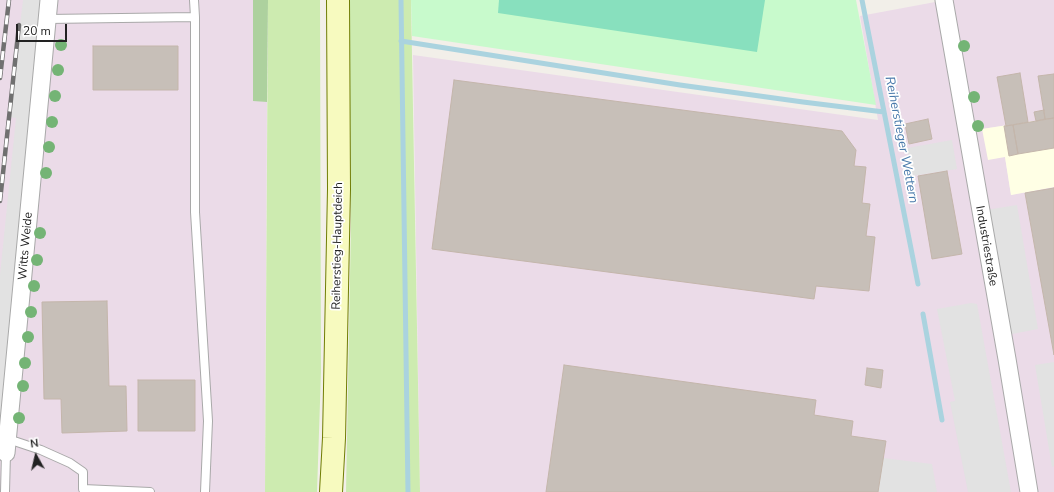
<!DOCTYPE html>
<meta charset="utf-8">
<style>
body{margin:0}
#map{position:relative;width:1054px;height:492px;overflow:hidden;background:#f2efe9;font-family:"Nunito Sans",sans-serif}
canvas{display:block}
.north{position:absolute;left:16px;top:436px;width:40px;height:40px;-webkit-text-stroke:3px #fff;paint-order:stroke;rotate:352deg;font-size:11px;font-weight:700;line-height:16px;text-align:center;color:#222}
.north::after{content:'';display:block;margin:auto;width:14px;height:18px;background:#222;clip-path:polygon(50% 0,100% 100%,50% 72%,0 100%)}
.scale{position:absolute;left:16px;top:24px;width:51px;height:18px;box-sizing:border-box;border:2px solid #222;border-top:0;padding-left:5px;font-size:12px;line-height:14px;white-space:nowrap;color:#222;-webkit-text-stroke:3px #fff;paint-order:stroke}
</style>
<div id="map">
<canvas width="1054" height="492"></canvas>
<div class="north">N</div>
<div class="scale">20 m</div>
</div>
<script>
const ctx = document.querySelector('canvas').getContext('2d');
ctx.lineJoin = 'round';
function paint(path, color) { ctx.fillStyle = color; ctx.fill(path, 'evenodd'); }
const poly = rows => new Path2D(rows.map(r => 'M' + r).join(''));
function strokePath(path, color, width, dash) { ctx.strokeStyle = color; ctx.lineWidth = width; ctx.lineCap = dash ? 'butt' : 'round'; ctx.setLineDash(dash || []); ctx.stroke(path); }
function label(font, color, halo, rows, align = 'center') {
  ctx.font = font + ' "Nunito Sans",sans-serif'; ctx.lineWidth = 3.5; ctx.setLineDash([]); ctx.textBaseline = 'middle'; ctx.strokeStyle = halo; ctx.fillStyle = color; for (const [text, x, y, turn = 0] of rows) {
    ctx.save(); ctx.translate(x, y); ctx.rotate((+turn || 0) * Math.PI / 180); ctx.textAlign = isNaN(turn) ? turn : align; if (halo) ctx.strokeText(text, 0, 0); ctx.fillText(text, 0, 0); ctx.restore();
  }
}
const industrial = poly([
 [0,0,253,0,253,100,267,102,265,492,0,492],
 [946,0,1054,0,1054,118,982,129,1005,157,1011,195,1054,187,1054,492,420,492,413,55,878,120,860,16]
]);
const education = poly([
 [1054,118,1054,187,1011,195,1005,157,988,160,982,129]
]);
const grass = poly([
 [268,0,320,0,321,372,317,492,265,492],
 [349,0,411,0,420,492,346,492,351,223]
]);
const forest = poly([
 [253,0,268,0,267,102,253,101]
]);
const park = poly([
 [411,0,856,0,876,105,412,36]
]);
const pitch = poly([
 [499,0,765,0,757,52,498,13]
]);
const parking = poly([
 [23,0,47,0,0,451,0,275,16,118,9,117],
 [952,140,957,169,912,176,907,148],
 [1017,205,1038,329,1007,335,986,210],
 [971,303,977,304,1011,492,968,492,950,402,955,401,937,309],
 [1054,362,1054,466,1052,467,1035,365],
 [883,458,932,464,937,492,878,492]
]);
const stream = poly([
 [401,0,408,492],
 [862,0,918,284],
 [401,41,680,85,803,102,884,112],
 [923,314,942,420]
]);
const building = poly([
 [93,46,178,46,178,90,93,90,93,46],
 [1020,73,1028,122,1006,126,997,77,1020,73],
 [1054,74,1054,118,1045,119,1038,76,1054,74],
 [454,80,842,131,856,150,854,166,866,167,862,203,870,204,866,236,875,237,869,291,816,286,814,299,432,249,454,80],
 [1044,110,1045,119,1036,121,1034,112,1044,110],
 [1054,118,1054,148,1018,154,1013,125,1054,118],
 [928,119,932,139,909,144,905,124,928,119],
 [1013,125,1018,154,1009,156,1004,126,1013,125],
 [947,171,962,254,932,259,918,176,947,171],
 [1054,188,1054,355,1025,193,1054,188],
 [107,301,109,386,126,386,127,431,62,433,61,399,44,399,42,302,107,301],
 [564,365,816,400,814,415,853,421,851,436,886,441,878,492,546,492,564,365],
 [867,368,883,370,881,388,865,385,867,368],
 [138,380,195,380,195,431,138,431,138,380]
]);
const service = poly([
 [194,0,195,17],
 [47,19,195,17,195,212,208,421,205,492],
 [8,439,41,450,70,463,83,472,83,489,150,492],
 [5,492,6,453]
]);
const minor = poly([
 [944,0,1007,359,1029,492],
 [6,453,49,0]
]);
const secondary = poly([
 [331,492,334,438,339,189,338,0]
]);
const rail = poly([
 [0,78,9,0],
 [0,201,19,25]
]);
const trees = [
 [61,45],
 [964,46],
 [58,70],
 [55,96],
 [974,97],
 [52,122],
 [978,126],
 [49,147],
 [46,173],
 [40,233],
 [37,260],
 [34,286],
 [31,312],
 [28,337],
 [25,363],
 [23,386],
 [19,418]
];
const streetNames = [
 ["Witts Weide",26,246,-85],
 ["Reiherstieg-Hauptdeich",338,246,-89],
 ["Industriestraße",986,246,80]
];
const waterNames = [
 ["Reiherstieger Wettern",901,140,79]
];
paint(industrial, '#ebdbe8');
paint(education, '#ffffe5');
paint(grass, '#cdebb0');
paint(forest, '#add19e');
paint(park, '#c8facc');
paint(pitch, '#88e0be');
paint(parking, '#e2e2e2');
strokePath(stream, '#aad3df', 5);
paint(building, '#c7bfb8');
strokePath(building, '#c4b6ab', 1);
strokePath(service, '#a9a9a9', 10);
strokePath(minor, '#a9a9a9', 19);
strokePath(secondary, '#707d05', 24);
strokePath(service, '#fff', 8);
strokePath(minor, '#fff', 17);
strokePath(secondary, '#f7fabf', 22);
strokePath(rail, '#707070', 4.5);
strokePath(rail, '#fff', 3, [9]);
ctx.fillStyle = '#74b475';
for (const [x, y] of trees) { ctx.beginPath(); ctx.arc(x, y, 6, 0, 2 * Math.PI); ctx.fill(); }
label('12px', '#222', '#fff', streetNames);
label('italic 13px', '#4a7aab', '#fff', waterNames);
</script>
